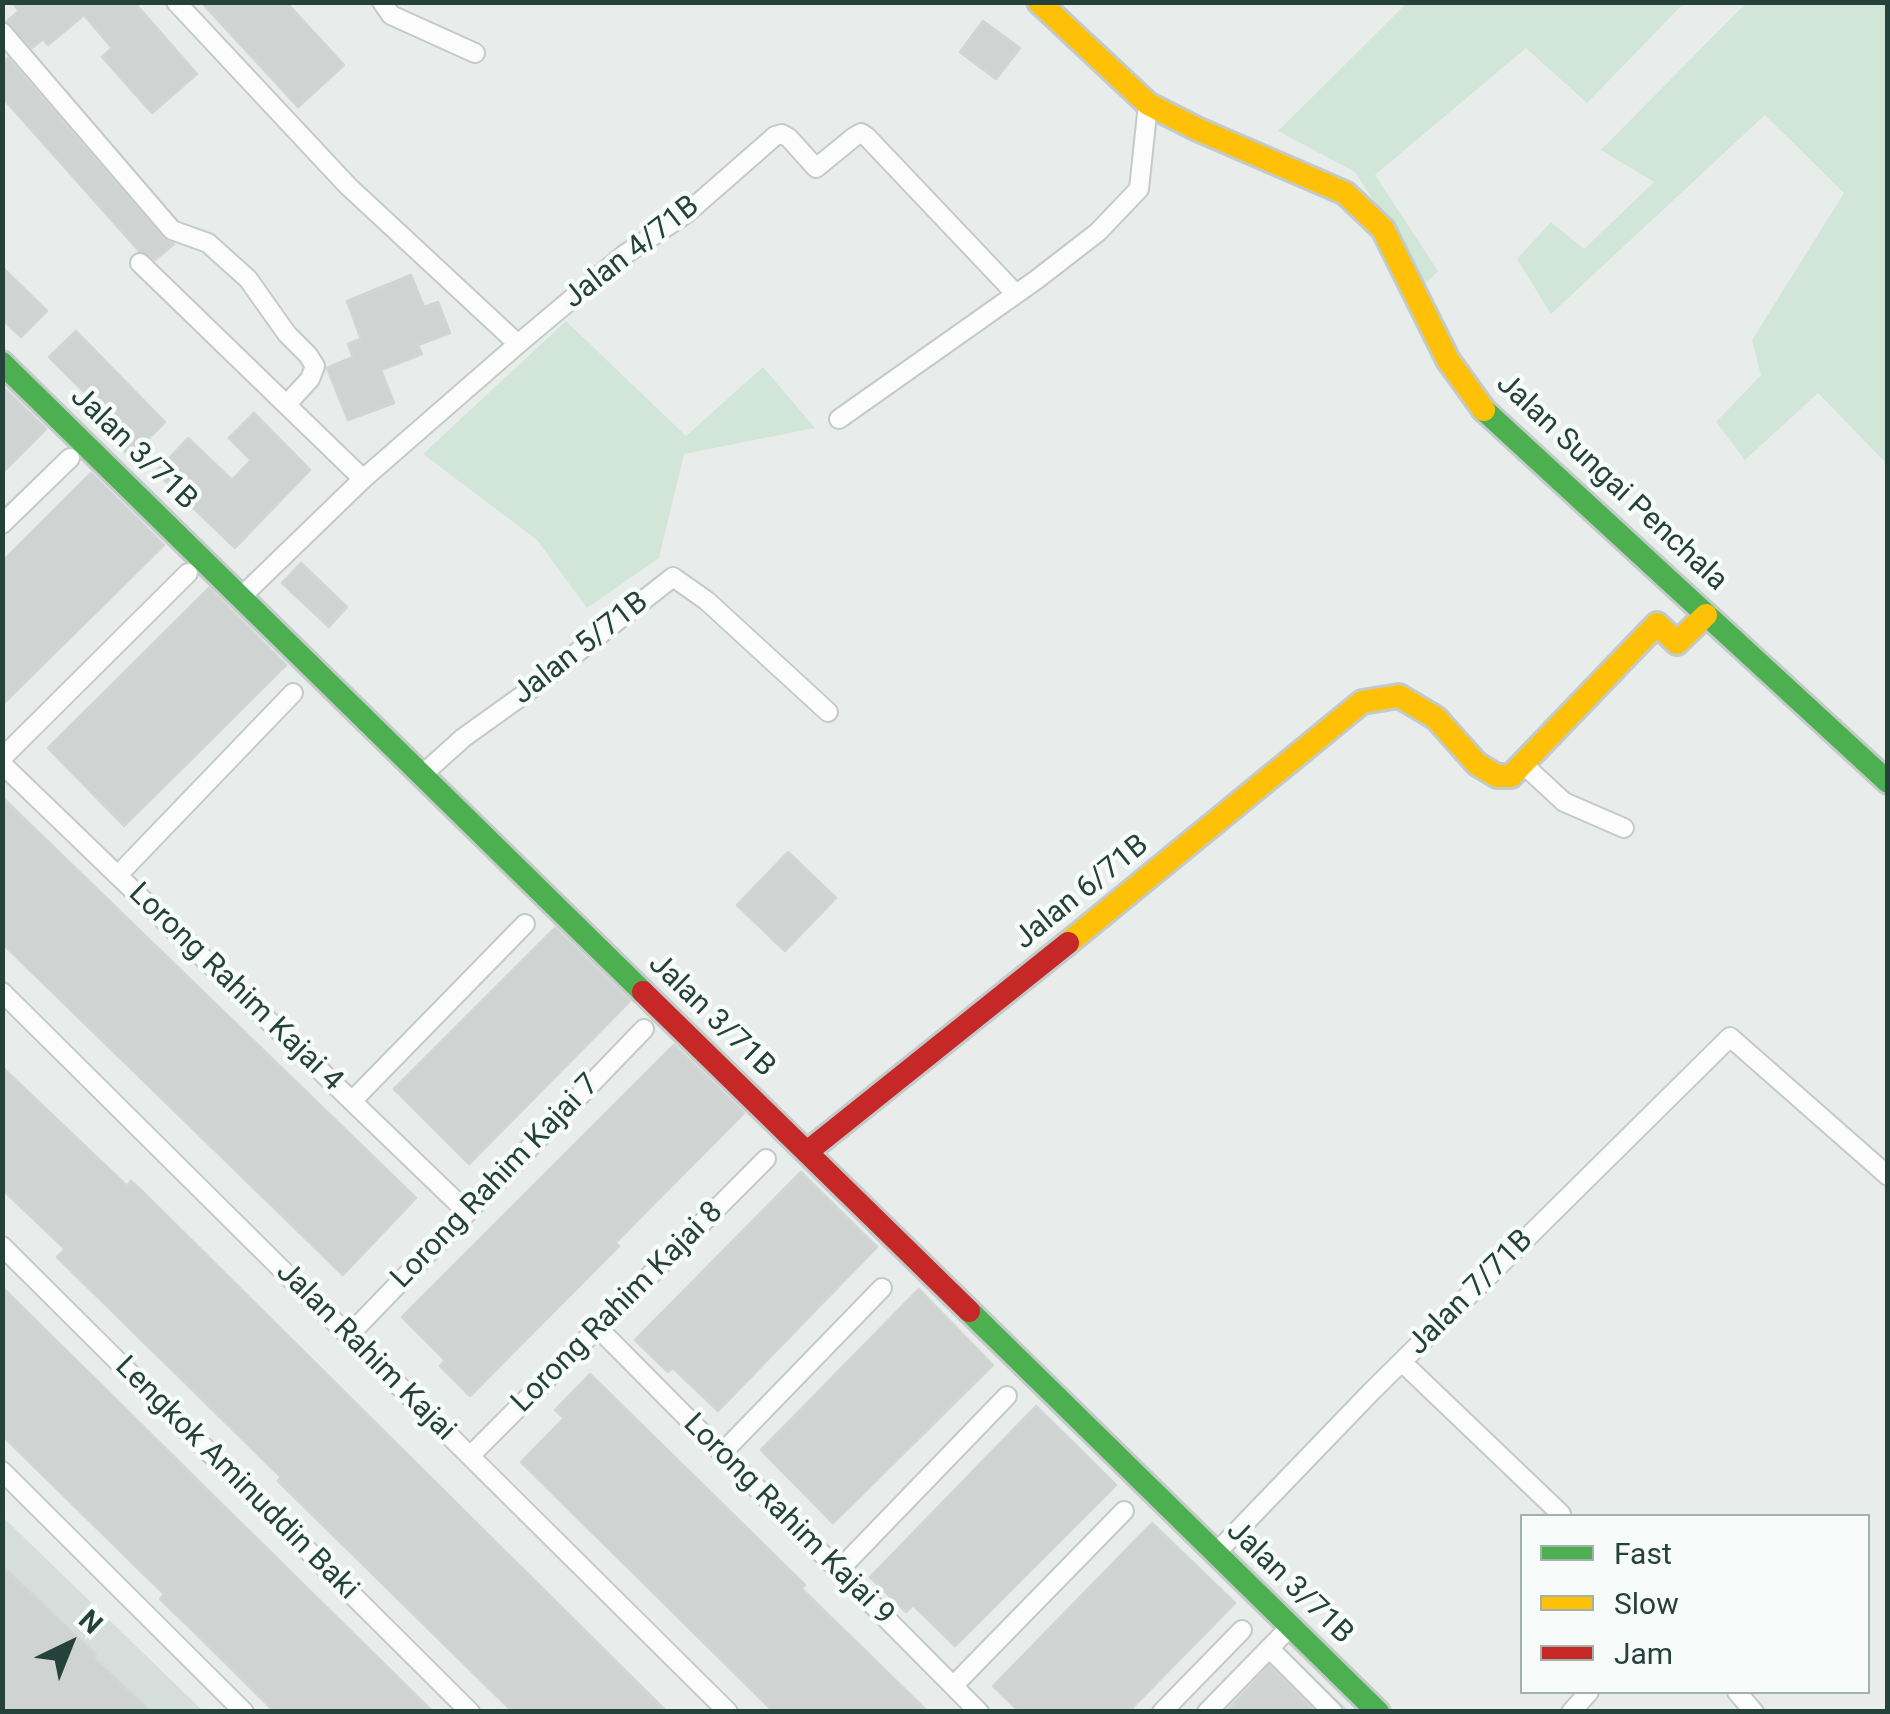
<!DOCTYPE html>
<style>
body{margin:0}
#map{position:relative;width:1890px;height:1714px;overflow:hidden;background:#e8edeb;font-family:Roboto,sans-serif}
canvas{display:block}
.frame{position:absolute;inset:0;border:5px solid #24423a;pointer-events:none}
.legend{position:absolute;left:1520px;top:1514px;width:350px;height:180px;box-sizing:border-box;background:#f7fbf9;border:2px solid #a3b1ad;margin:0;padding:12px 18px;list-style:none;font-size:30px;color:#24423a}
.legend li{display:flex;align-items:center;gap:20px;height:50px}
.legend b{width:50px;border:2px solid #a3b1ad}
.north{position:absolute;left:20px;top:1594px;width:100px;height:100px;-webkit-text-stroke:8px #f7fbf9;paint-order:stroke;rotate:43deg;font-size:28px;font-weight:700;line-height:40px;text-align:center;color:#24423a}
.north::after{content:'';display:block;margin:auto;width:35px;height:45px;background:#24423a;clip-path:polygon(50% 0,100% 100%,50% 72%,0 100%)}
</style>
<div id="map">
<canvas width="1890" height="1714"></canvas>
<div class="frame"></div>
<ul class="legend">
<li><b style="height:12px;background:#4caf50"></b>Fast</li>
<li><b style="height:12px;background:#ffc107"></b>Slow</li>
<li><b style="height:12px;background:#c62828"></b>Jam</li>
</ul>
<div class="north">N</div>
</div>
<script>
const ctx = document.querySelector('canvas').getContext('2d');
ctx.lineJoin = 'round';
function paint(path, color) { ctx.fillStyle = color; ctx.fill(path, 'evenodd'); }
const poly = rows => new Path2D(rows.map(r => 'M' + r).join(''));
function strokePath(path, color, width, dash) { ctx.strokeStyle = color; ctx.lineWidth = width; ctx.lineCap = dash ? 'butt' : 'round'; ctx.setLineDash(dash || []); ctx.stroke(path); }
function label(font, color, halo, rows, align = 'center') {
  ctx.font = font + ' Roboto,sans-serif'; ctx.lineWidth = 9; ctx.setLineDash([]); ctx.textBaseline = 'middle'; ctx.strokeStyle = halo; ctx.fillStyle = color; for (const [text, x, y, turn = 0] of rows) {
    ctx.save(); ctx.translate(x, y); ctx.rotate((+turn || 0) * Math.PI / 180); ctx.textAlign = isNaN(turn) ? turn : align; if (halo) ctx.strokeText(text, 0, 0); ctx.fillText(text, 0, 0); ctx.restore();
  }
}
const built = poly([
 [3,1517,203,1711,3,1711],
 [1282,1645,1349,1711,1212,1712]
]);
const green = poly([
 [1401,3,1684,3,1587,103,1526,48,1375,175,1438,271,1426,283,1355,172,1278,131,1404,6],
 [1746,3,1887,3,1887,464,1818,393,1745,460,1716,422,1761,375,1752,340,1844,193,1765,115,1551,314,1517,259,1551,222,1584,249,1654,182,1601,150],
 [566,321,686,436,763,367,815,428,684,454,659,558,587,608,537,540,423,454]
]);
const building = poly([
 [12,2,134,2,197,74,152,113,102,57,112,48,84,15,48,45,43,39,32,48,7,21,19,11,12,2],
 [201,2,286,2,344,65,298,107,201,2],
 [983,21,1020,48,996,79,960,52,983,21],
 [8,58,163,238,174,244,155,260,139,251,2,97,2,63,8,58],
 [2,267,47,311,21,337,2,319,2,267],
 [411,275,424,307,438,302,450,333,418,345,422,354,381,370,394,403,348,420,327,368,353,357,348,344,361,339,347,301,411,275],
 [76,331,165,422,130,457,93,419,102,410,49,357,76,331],
 [2,386,46,429,2,473,2,386],
 [254,413,310,470,235,548,156,472,188,438,232,480,251,460,229,438,254,413],
 [91,473,164,545,2,705,2,562,91,473],
 [301,563,347,607,329,627,282,583,301,563],
 [209,588,286,665,124,826,48,748,209,588],
 [2,797,416,1198,343,1275,2,943,2,797],
 [788,852,836,898,785,951,737,905,788,852],
 [555,928,630,1001,469,1164,394,1089,555,928],
 [674,1045,744,1113,615,1243,619,1246,470,1396,440,1366,445,1360,402,1317,674,1045],
 [2,1067,127,1186,131,1181,146,1195,667,1712,513,1712,278,1481,281,1477,57,1257,65,1249,2,1189,2,1067],
 [801,1172,877,1247,718,1411,673,1368,668,1372,635,1340,801,1172],
 [2,1287,238,1520,433,1712,275,1712,188,1626,160,1599,164,1594,2,1435,2,1287],
 [919,1289,993,1365,833,1523,761,1450,919,1289],
 [590,1374,805,1585,801,1588,928,1712,774,1712,521,1462,564,1418,555,1410,590,1374],
 [1036,1406,1116,1485,955,1646,913,1605,906,1612,870,1577,1036,1406],
 [1152,1523,1235,1603,1128,1712,1020,1712,993,1686,1152,1523],
 [2,1566,96,1655,93,1658,151,1712,2,1712,2,1566],
 [1269,1666,1311,1708,1308,1712,1227,1712,1269,1666]
]);
const street = poly([
 [176,2,348,186,518,344],
 [382,2,391,15,475,53],
 [2,32,172,230,208,243,248,279,287,334,308,355,315,366,310,379,287,404],
 [140,263,363,479],
 [839,419,1036,280,1098,232,1139,189,1148,104],
 [2,524,70,458],
 [241,597,363,479,518,344,624,255,687,213,775,136,782,134,789,138,816,168,854,137,861,133,867,137,1015,293],
 [2,758,188,573],
 [2,764,467,1212],
 [1524,765,1564,802,1624,828],
 [422,775,463,738,523,695,673,577,707,601,828,712],
 [118,875,293,693],
 [2,992,728,1712],
 [352,1101,525,924],
 [2,1246,470,1712],
 [598,1328,979,1712],
 [349,1335,644,1029],
 [1402,1362,1561,1514],
 [722,1453,882,1288],
 [470,1456,766,1159],
 [2,1471,244,1712],
 [1216,1553,1371,1392,1730,1037,1888,1176],
 [838,1571,1007,1396],
 [1269,1648,1333,1712],
 [953,1686,1124,1511],
 [1737,1692,1754,1712],
 [1162,1712,1242,1630],
 [1207,1712,1291,1626],
 [1571,1712,1589,1692]
]);
const fast = poly([
 [2,363,643,992],
 [1484,410,1888,782],
 [969,1311,1378,1712]
]);
const slow = poly([
 [1039,2,1148,104,1197,129,1345,193,1383,229,1448,360,1484,410],
 [1068,943,1362,702,1399,696,1436,718,1477,764,1497,776,1511,776,1657,624,1677,643,1706,615]
]);
const jam = poly([
 [643,992,969,1311],
 [807,1152,1068,943]
]);
const streetNames = [
 ["Jalan 4/71B",632,253,-38],
 ["Jalan 3/71B",133,449,44],
 ["Jalan Sungai Penchala",1611,483,43],
 ["Jalan 5/71B",581,649,-38],
 ["Jalan 6/71B",1082,893,-39],
 ["Lorong Rahim Kajai 4",235,988,44],
 ["Jalan 3/71B",711,1016,44],
 ["Lorong Rahim Kajai 7",496,1182,-46],
 ["Jalan 7/71B",1471,1293,-45],
 ["Lorong Rahim Kajai 8",618,1308,-45],
 ["Jalan Rahim Kajai",365,1352,45],
 ["Lengkok Aminuddin Baki",236,1479,45],
 ["Lorong Rahim Kajai 9",788,1520,45],
 ["Jalan 3/71B",1289,1583,44]
];
paint(built, '#d6dedb');
paint(green, '#d1e6d8');
paint(building, '#cfd4d2');
strokePath(building, '#d1d6d4', 2.5);
strokePath(street, '#c5cac8', 22);
strokePath(fast, '#c3cbc8', 28);
strokePath(slow, '#c3cbc8', 28);
strokePath(jam, '#c3cbc8', 28);
strokePath(street, '#fcfcfc', 18);
strokePath(fast, '#4caf50', 22);
strokePath(slow, '#ffc107', 22);
strokePath(jam, '#c62828', 22);
label('30px', '#24423a', '#f7fbf9', streetNames);
</script>
